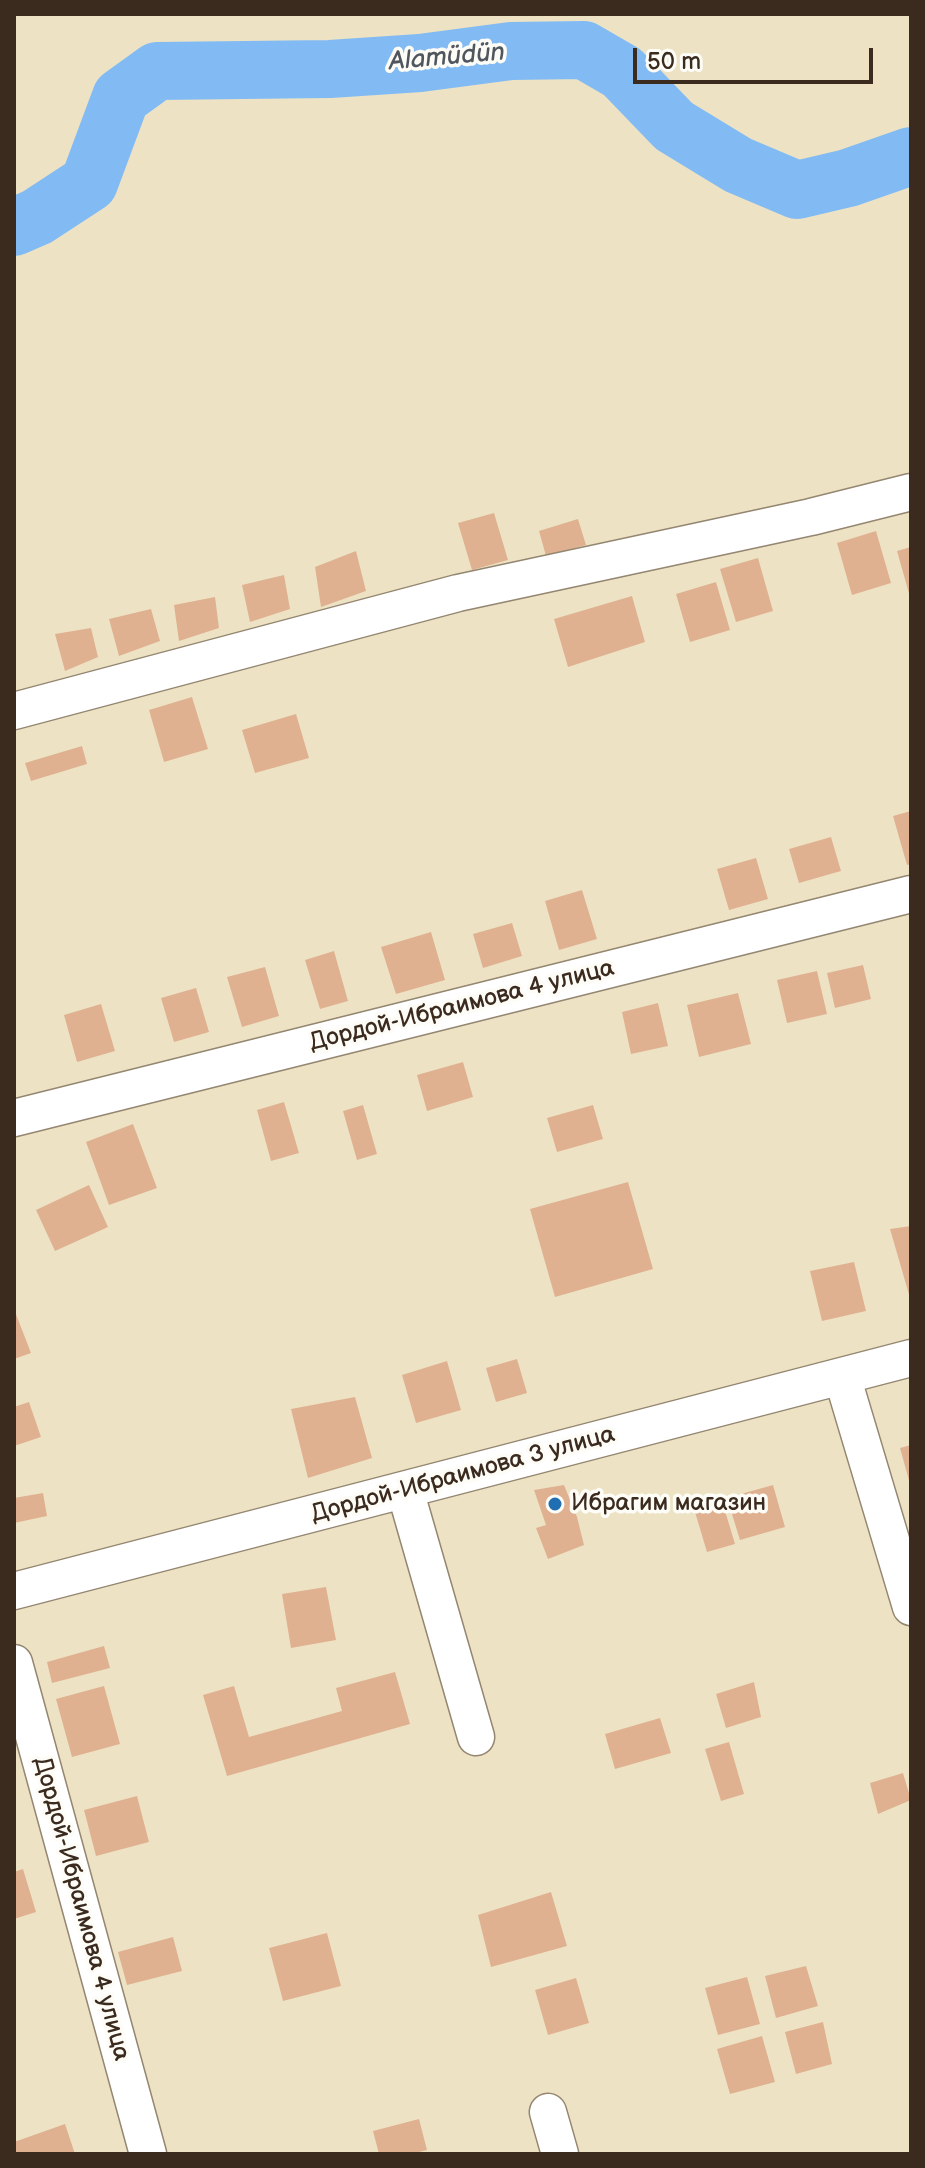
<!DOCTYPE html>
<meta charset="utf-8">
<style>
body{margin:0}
#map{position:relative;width:925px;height:2168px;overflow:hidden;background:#ede3c4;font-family:"Balsamiq Sans",sans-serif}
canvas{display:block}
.frame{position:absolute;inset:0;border:16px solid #3b2a1e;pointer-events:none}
.scale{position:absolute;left:633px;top:48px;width:240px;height:36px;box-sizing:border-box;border:4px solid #3b2a1e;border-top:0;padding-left:10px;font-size:24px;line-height:28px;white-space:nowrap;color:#3b2a1e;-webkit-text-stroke:6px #fdfcf7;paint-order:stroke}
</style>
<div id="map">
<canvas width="925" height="2168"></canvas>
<div class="frame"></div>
<div class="scale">50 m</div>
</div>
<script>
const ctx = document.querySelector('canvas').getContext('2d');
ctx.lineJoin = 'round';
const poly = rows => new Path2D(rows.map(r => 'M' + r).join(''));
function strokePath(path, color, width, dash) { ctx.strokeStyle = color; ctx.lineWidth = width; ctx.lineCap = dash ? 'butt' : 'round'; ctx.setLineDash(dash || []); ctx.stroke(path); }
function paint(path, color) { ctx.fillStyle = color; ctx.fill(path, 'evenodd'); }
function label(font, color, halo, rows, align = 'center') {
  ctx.font = font + ' "Balsamiq Sans",sans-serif'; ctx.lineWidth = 7; ctx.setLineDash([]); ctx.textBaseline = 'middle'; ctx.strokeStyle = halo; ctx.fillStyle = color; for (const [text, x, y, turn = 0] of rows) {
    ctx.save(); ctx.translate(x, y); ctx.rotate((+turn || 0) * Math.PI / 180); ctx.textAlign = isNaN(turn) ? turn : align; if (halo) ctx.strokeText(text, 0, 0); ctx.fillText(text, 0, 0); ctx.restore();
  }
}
const river = poly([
 [14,227,37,217,89,183,121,97,157,71,330,69,420,63,511,51,584,50,622,72,674,126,738,165,797,190,848,178,911,156]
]);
const building = poly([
 [494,513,508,560,472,570,458,523],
 [578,519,586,545,546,556,539,531],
 [876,531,891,583,852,595,837,543],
 [911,547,911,597,910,597,897,551],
 [356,551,366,591,321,607,315,567],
 [758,558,773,611,736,622,720,569],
 [284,575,290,609,250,622,242,585],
 [716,582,730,630,690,642,676,594],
 [632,596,645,642,568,667,554,619],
 [215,597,219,628,179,641,174,605],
 [151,609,160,641,119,656,109,619],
 [91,628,98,657,65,671,55,634],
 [192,697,208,749,164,762,149,710],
 [296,714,309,758,255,773,242,730],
 [82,746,87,764,31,781,25,763],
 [911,811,911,864,907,865,893,816],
 [831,837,841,871,799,883,789,849],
 [756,858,768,899,729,910,717,869],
 [582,890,597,939,559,950,545,901],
 [512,923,522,956,483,968,473,934],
 [431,932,445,980,396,994,381,947],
 [334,951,348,1001,320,1009,305,960],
 [863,965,871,999,835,1008,827,973],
 [265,967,279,1016,242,1027,227,977],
 [817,971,827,1014,787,1023,777,980],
 [196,988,209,1032,174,1042,161,998],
 [738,993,751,1044,699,1057,687,1005],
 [658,1003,668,1046,631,1054,622,1012],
 [101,1004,115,1051,77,1062,64,1015],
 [463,1062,473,1097,427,1111,417,1075],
 [284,1102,299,1153,271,1161,257,1110],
 [363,1105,377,1154,357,1160,343,1111],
 [593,1105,603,1139,557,1152,547,1118],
 [133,1124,157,1188,109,1205,86,1142],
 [628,1182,653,1269,555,1297,530,1209],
 [89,1185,108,1227,55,1251,36,1210],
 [911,1226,911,1298,910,1298,890,1229],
 [854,1262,866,1311,822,1321,810,1271],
 [14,1309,31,1353,14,1359],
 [517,1359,527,1393,496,1402,486,1368],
 [447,1361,461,1410,416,1423,402,1375],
 [355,1397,372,1458,308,1478,291,1409],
 [29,1402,41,1437,14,1446,14,1407],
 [911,1445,911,1484,910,1484,900,1448],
 [564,1485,577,1517,584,1545,548,1559,536,1528,546,1525,534,1490],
 [773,1485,785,1527,740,1540,727,1498],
 [43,1493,47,1516,14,1523,14,1498],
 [723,1504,735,1544,707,1552,695,1512],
 [326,1587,336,1640,291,1648,282,1594],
 [104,1646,110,1668,52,1683,47,1662],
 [395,1672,410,1724,227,1776,203,1695,234,1686,249,1737,342,1711,336,1688],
 [754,1682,761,1717,726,1728,716,1694],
 [104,1686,120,1744,72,1757,56,1699],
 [660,1718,671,1753,615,1769,605,1734],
 [729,1742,744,1794,721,1801,705,1749],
 [903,1773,911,1800,878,1814,870,1783],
 [137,1796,149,1842,96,1856,84,1810],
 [23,1869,36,1912,14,1919,14,1872],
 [551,1892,567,1946,491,1967,478,1915],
 [327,1933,341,1986,283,2001,269,1948],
 [173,1937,182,1971,127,1985,118,1952],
 [806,1966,818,2006,776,2018,765,1976],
 [747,1977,760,2024,718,2035,705,1988],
 [576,1978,589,2023,548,2035,535,1990],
 [823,2022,832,2064,796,2074,785,2032],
 [762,2036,775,2082,730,2094,717,2049],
 [419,2119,427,2150,411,2154,379,2154,373,2131],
 [65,2124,75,2154,14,2154,14,2142]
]);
const street = poly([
 [14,711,458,593,811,517,911,492],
 [14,1118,911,894],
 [842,1376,911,1607],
 [405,1490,476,1737],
 [14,1591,911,1358],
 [14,1663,148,2154],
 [548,2112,560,2154]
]);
const markers = [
 [555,1504,8,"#1f6fb2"]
];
const streetNames = [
 ["Дордой-Ибраимова 4 улица",462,1006,-14],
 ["Дордой-Ибраимова 3 улица",463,1475,-15],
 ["Дордой-Ибраимова 4 улица",81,1909,75]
];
const poiNames = [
 ["Ибрагим магазин",571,1504]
];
const waterNames = [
 ["Alamüdün",447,58,-5]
];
strokePath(river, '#82bbf3', 58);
paint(building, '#dfb191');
strokePath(street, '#948671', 39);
strokePath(street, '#fff', 36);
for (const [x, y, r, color] of markers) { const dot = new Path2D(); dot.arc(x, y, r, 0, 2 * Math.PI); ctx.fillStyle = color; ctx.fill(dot); strokePath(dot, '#fdfcf7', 3); }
label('24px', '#3b2a1e', '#fdfcf7', streetNames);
label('24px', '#3b2a1e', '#fdfcf7', poiNames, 'left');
label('italic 26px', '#50565e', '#fdfcf7', waterNames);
</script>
